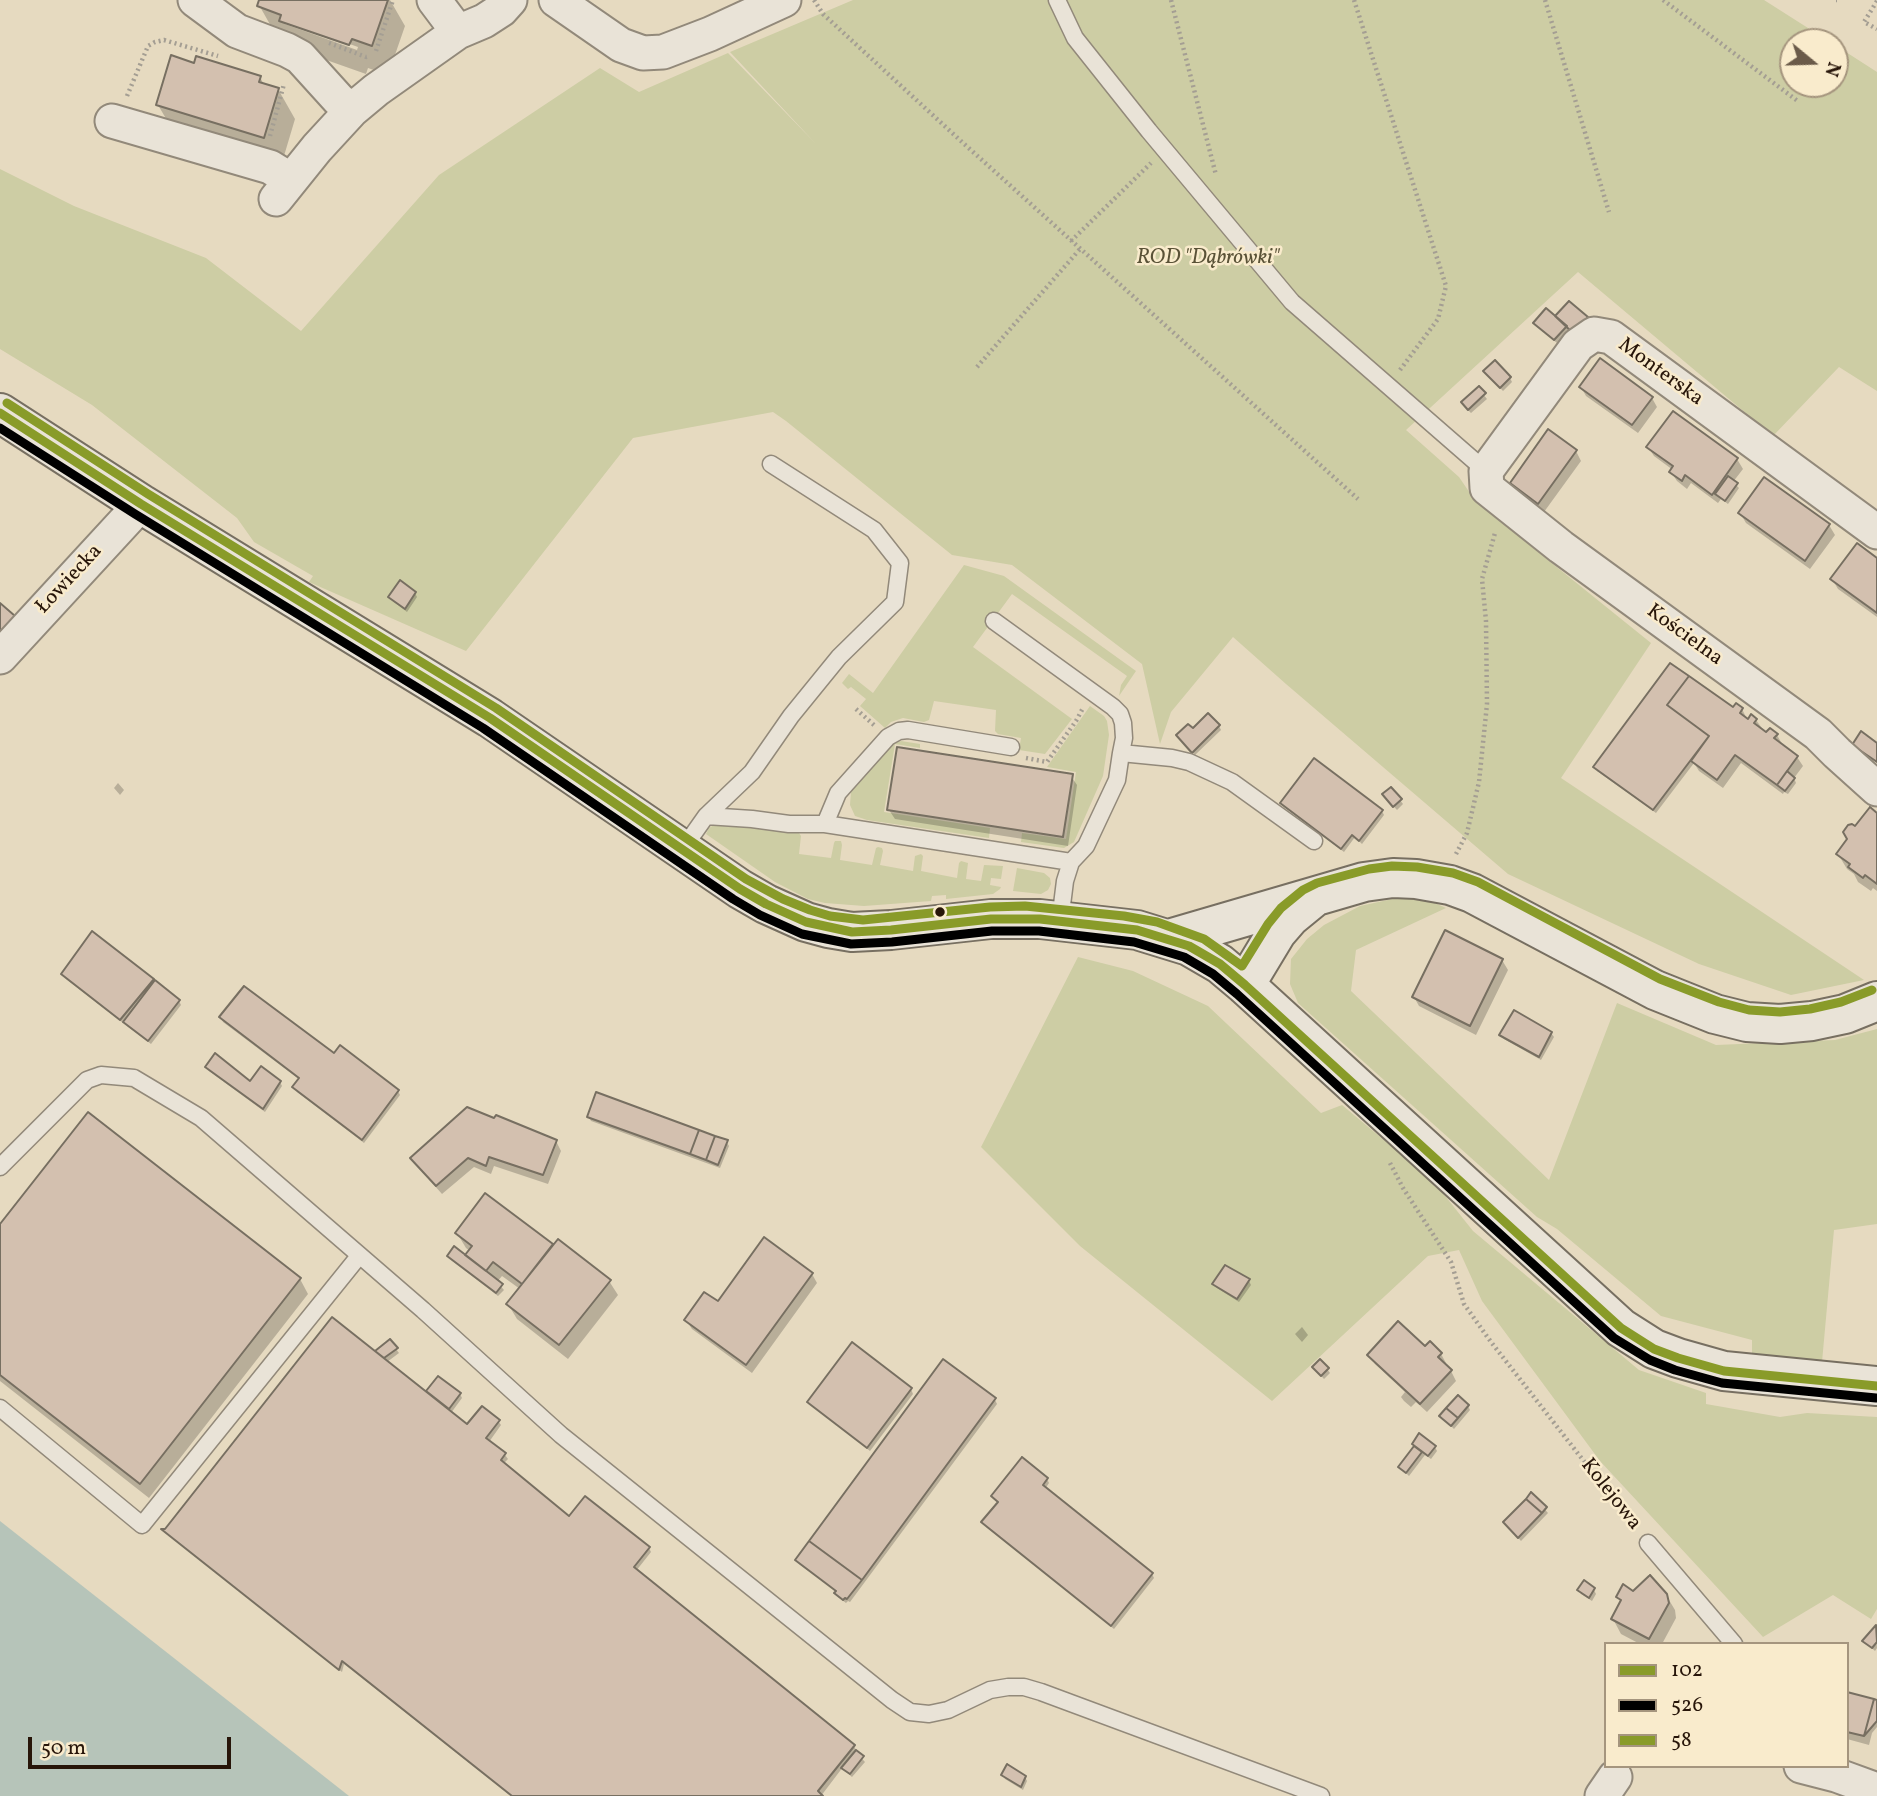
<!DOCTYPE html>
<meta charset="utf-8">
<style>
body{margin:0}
#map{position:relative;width:1877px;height:1796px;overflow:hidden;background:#e6dac0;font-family:Vollkorn,serif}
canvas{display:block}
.legend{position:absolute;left:1604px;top:1642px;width:245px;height:126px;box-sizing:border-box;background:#f9ebcc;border:2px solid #a5957e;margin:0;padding:9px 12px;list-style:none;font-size:21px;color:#271509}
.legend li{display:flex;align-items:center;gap:14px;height:35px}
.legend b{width:35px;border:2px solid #a5957e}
.north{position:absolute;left:1779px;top:28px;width:70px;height:70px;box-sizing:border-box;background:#f9ebcc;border:2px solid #a5957e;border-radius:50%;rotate:109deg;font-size:19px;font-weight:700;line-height:28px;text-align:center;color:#271509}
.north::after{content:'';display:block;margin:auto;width:24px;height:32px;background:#6a5a49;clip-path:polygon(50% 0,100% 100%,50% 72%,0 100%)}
.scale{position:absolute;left:28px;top:1737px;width:203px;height:32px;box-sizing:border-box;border:4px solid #271509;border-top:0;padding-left:9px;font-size:21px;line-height:24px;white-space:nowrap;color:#271509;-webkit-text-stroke:5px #f9ebcc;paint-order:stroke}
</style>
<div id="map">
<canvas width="1877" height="1796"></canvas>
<ul class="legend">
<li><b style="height:9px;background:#899b29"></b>102</li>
<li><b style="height:9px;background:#000"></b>526</li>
<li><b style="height:9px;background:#899b29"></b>58</li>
</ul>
<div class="north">N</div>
<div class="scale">50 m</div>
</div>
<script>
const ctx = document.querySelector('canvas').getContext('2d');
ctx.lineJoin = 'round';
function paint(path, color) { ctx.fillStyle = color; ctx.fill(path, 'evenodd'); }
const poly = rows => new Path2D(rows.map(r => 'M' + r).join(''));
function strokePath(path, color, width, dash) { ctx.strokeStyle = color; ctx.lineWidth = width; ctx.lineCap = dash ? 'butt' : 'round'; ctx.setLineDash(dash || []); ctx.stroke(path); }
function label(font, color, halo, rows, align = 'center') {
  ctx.font = font + ' Vollkorn,serif'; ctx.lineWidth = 5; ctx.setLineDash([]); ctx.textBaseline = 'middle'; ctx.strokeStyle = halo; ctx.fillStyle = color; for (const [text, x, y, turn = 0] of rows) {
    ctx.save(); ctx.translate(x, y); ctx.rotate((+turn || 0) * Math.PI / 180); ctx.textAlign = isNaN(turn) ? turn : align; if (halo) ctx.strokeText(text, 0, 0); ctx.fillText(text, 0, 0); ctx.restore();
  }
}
const green = poly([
 [853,0,1764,0,1830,42,1793,42,1793,84,1835,84,1835,45,1877,72,1877,391,1839,367,1773,436,1578,272,1406,430,1459,477,1476,502,1651,643,1561,778,1864,980,1791,995,1699,964,1508,874,1286,684,1233,637,1171,712,1160,744,1142,664,1012,565,952,555,786,421,773,412,633,438,466,651,309,582,313,576,254,542,237,518,92,405,0,349,0,169,74,206,206,258,301,331,439,175,600,68,639,92,728,53,816,144,730,52],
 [964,565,1004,576,1136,671,1119,696,1121,685,1127,676,1012,594,973,647,1072,719,1045,754,1019,750,1021,738,998,734,995,731,996,710,934,701,929,720,924,722,903,718,891,722,885,728,860,706,866,699,851,687,848,689,842,683,849,674,873,693],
 [1090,706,1104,716,1107,721,1109,735,1103,776,1074,842,1064,848,1021,842,1022,833,1066,839,1076,772,1047,767],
 [901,741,920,744,920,748,895,744,884,812,990,828,989,838,867,820,855,816,850,805,851,792,854,787,891,744],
 [723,824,799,833,801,836,799,854,831,858,834,843,835,841,841,841,842,845,840,860,872,865,876,848,878,847,882,848,883,851,880,865,913,871,915,856,921,854,923,856,921,871,957,878,959,863,961,861,968,863,966,879,981,881,984,865,1003,866,1001,879,991,878,990,885,1001,887,1000,889,993,894,946,899,946,895,932,896,931,901,864,906,825,903,808,899,775,882,706,834,709,828,714,825],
 [1017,868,1044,873,1050,878,1051,884,1048,890,1041,894,1013,891],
 [1397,898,1426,899,1446,908,1356,950,1351,991,1549,1180,1617,1003,1716,1045,1835,1040,1877,1029,1877,1224,1834,1230,1822,1362,1752,1353,1752,1340,1661,1316,1557,1229,1537,1217,1298,1003,1290,984,1291,959,1307,939,1324,925,1360,906],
 [1078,957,1133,971,1208,1006,1321,1113,1342,1105,1434,1182,1473,1231,1639,1370,1706,1393,1706,1404,1780,1417,1807,1413,1877,1417,1877,1609,1871,1619,1833,1595,1763,1637,1600,1461,1482,1301,1459,1250,1428,1256,1272,1401,1080,1246,981,1147]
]);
const water = poly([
 [0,1521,349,1796,0,1796]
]);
const shadow = poly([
 [261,0,390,0,405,26,388,75,368,68,366,74,298,50,276,35,259,5],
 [285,21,358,47,357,50,285,24],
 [195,65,260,77,264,85,278,89,295,119,281,166,175,134,158,105],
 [1555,318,1586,318,1589,323,1577,337,1569,330,1557,343,1538,327],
 [1485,372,1510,378,1512,382,1503,391],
 [1581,387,1652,398,1657,407,1638,433,1586,396],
 [1478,388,1487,399,1471,413,1465,407],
 [1673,413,1737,459,1743,469,1733,482,1739,488,1728,504,1721,499,1718,503,1691,483,1687,489,1677,481,1671,472,1673,470,1654,456,1648,447],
 [1549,432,1576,451,1581,461,1544,512,1517,492,1512,483],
 [1765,480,1829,525,1835,535,1810,569,1746,523,1740,513],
 [1877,560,1877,617,1838,589,1832,579],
 [415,593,417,597,407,612,393,601,390,597],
 [1733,709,1742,709,1748,721,1756,720,1767,735,1777,735,1782,744,1797,757,1803,766,1794,778,1796,783,1788,794,1784,792,1783,794,1741,763,1723,788,1699,771,1694,763,1656,813,1597,771,1595,767],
 [1219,726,1221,730,1195,755,1181,739],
 [1071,776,1077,785,1068,846,895,819,889,810],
 [118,783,124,790,120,795,114,788],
 [1387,799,1400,800,1403,804,1397,810],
 [1282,803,1382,811,1384,815,1362,844,1355,837,1344,852,1284,807],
 [1877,815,1877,891,1873,888,1871,891,1858,882,1854,874,1847,869,1838,854,1856,829],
 [1502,960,1508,970,1476,1035,1419,1006,1414,997],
 [63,975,152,980,155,984,179,1001,181,1005,151,1044,127,1026,125,1021,123,1023,66,979],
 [221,1017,334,1055,398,1091,400,1095,364,1143,297,1092,294,1087,300,1080,223,1022],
 [1551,1033,1554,1037,1541,1060,1504,1039,1501,1035],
 [207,1067,250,1084,280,1082,282,1086,265,1112,209,1071],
 [589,1117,726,1141,729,1146,720,1168,591,1121],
 [556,1141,561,1151,548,1184,494,1166,491,1174,474,1167,442,1194,418,1167,412,1158],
 [486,1196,553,1247,609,1281,618,1295,568,1359,517,1319,508,1304,520,1289,502,1276,497,1282,504,1290,498,1296,451,1260,449,1256,465,1258,470,1251,466,1248,457,1233],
 [0,1227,300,1279,308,1294,149,1498,0,1381],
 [812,1274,817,1283,752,1373,692,1329,686,1320,718,1304],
 [1249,1281,1251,1285,1239,1302,1217,1288,1214,1284],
 [1302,1327,1308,1335,1302,1342,1295,1334],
 [390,1341,399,1353,387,1362,426,1394,438,1378,460,1394,462,1398,451,1413,468,1426,498,1421,501,1425,489,1442,505,1455,508,1459,503,1464,569,1518,649,1548,651,1552,636,1571,854,1746,856,1750,855,1751,865,1762,852,1777,846,1772,843,1767,821,1796,511,1796,344,1664,342,1672,168,1535,165,1531],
 [1441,1354,1446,1363,1444,1365,1451,1371,1456,1381,1427,1412,1416,1402,1411,1407,1404,1401,1401,1397,1405,1392,1375,1364,1369,1355],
 [1314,1368,1327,1369,1330,1373,1324,1379],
 [911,1389,913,1394,870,1451,812,1406,809,1402],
 [995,1400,997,1404,850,1602,848,1601,846,1603,838,1597,837,1592,799,1564,797,1560],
 [1468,1406,1470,1410,1454,1429,1441,1416],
 [1414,1444,1435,1447,1437,1451,1431,1459,1425,1455,1409,1476,1400,1467,1415,1447],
 [1023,1459,1047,1479,1049,1483,1045,1489,1152,1574,1154,1578,1114,1629,986,1527,983,1522,999,1503,993,1496],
 [1532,1495,1548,1513,1521,1541,1507,1526],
 [1584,1583,1594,1590,1596,1594,1592,1601,1581,1594,1579,1590],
 [1633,1593,1666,1595,1675,1610,1676,1618,1662,1644,1640,1644,1621,1634,1613,1619,1621,1603,1618,1597],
 [1876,1628,1877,1648,1875,1651,1864,1641],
 [1847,1693,1877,1702,1877,1727,1872,1733,1869,1745,1847,1739],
 [1003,1775,1025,1777,1027,1781,1023,1790,1005,1779]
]);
const building = poly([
 [259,0,388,0,372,46,352,39,349,45,279,21,281,15,257,6,259,0],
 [171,55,194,63,196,56,261,76,259,82,279,88,264,138,156,105,171,55],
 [1569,301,1588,317,1574,334,1555,316,1569,301],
 [1546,308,1567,326,1554,340,1533,323,1546,308],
 [1600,358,1653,397,1632,425,1579,387,1600,358],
 [1495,360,1511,377,1500,388,1483,371,1495,360],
 [1479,386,1486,393,1468,410,1461,402,1479,386],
 [1673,411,1738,458,1712,495,1685,475,1682,481,1669,472,1673,466,1646,447,1673,411],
 [1548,429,1577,450,1538,504,1510,483,1548,429],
 [1728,476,1738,483,1725,501,1715,494,1728,476],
 [1764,477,1830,524,1805,561,1738,513,1764,477],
 [1857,543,1877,558,1877,613,1830,579,1857,543],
 [400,580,416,592,405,609,388,597,400,580],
 [0,603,15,616,0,633,0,603],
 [1670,663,1689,676,1667,705,1709,736,1653,810,1593,767,1670,663],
 [1689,676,1733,707,1736,703,1743,708,1740,713,1748,719,1751,714,1757,719,1754,723,1766,732,1770,728,1778,734,1774,738,1798,756,1777,785,1735,755,1717,780,1691,761,1709,736,1667,705,1689,676],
 [1208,713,1220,725,1192,753,1176,735,1188,724,1193,728,1208,713],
 [1861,731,1877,743,1877,762,1852,745,1861,731],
 [897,747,1073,774,1063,837,887,810,897,747],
 [1314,758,1383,810,1359,841,1352,835,1341,849,1280,803,1314,758],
 [1787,771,1795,778,1785,791,1777,785,1787,771],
 [1391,787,1402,799,1393,807,1382,794,1391,787],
 [1870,807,1877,813,1877,884,1865,875,1863,878,1848,867,1850,864,1836,854,1847,839,1843,832,1848,825,1852,824,1855,826,1870,807],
 [1445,930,1503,959,1470,1026,1412,997,1445,930],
 [92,931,154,979,120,1020,61,974,92,931],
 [155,980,180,1000,148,1041,123,1022,155,980],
 [244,986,334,1053,340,1045,399,1090,362,1140,292,1087,299,1078,219,1017,244,986],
 [1514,1010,1552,1032,1539,1057,1499,1035,1514,1010],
 [215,1053,250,1081,261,1066,281,1081,263,1109,205,1067,215,1053],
 [596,1092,699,1130,690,1154,587,1117,596,1092],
 [467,1107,494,1118,496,1115,557,1140,543,1175,489,1157,486,1166,468,1158,436,1186,410,1158,467,1107],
 [88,1112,301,1278,140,1484,0,1375,0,1224,88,1112],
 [699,1130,715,1136,706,1160,690,1154,699,1130],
 [715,1136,728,1140,718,1165,706,1160,715,1136],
 [485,1193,553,1244,522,1284,493,1262,486,1271,465,1255,472,1246,455,1233,485,1193],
 [764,1237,813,1273,746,1365,684,1320,704,1292,718,1301,764,1237],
 [558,1239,611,1280,559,1345,506,1304,558,1239],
 [454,1246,503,1284,496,1293,447,1256,454,1246],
 [1225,1265,1250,1279,1237,1299,1212,1284,1225,1265],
 [332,1317,467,1424,482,1406,500,1420,486,1438,506,1453,501,1460,569,1516,585,1496,650,1547,634,1567,855,1745,818,1791,823,1796,512,1796,342,1661,339,1670,161,1529,165,1529,332,1317],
 [1398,1321,1425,1346,1430,1341,1442,1353,1438,1357,1452,1370,1420,1404,1367,1355,1398,1321],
 [390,1339,398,1348,384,1358,375,1351,390,1339],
 [852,1342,912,1388,867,1448,807,1402,852,1342],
 [943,1359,996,1398,862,1580,809,1541,943,1359],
 [1320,1359,1329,1368,1321,1376,1312,1367,1320,1359],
 [438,1376,461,1393,449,1409,426,1391,438,1376],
 [1458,1395,1469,1405,1458,1418,1446,1408,1458,1395],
 [1446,1408,1458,1418,1451,1426,1439,1416,1446,1408],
 [1419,1433,1436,1446,1428,1456,1412,1444,1419,1433],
 [1414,1446,1422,1452,1406,1473,1398,1467,1414,1446],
 [1022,1457,1048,1478,1043,1485,1153,1573,1111,1626,981,1522,998,1502,991,1496,1022,1457],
 [1531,1492,1547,1507,1542,1513,1526,1499,1531,1492],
 [1526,1499,1542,1513,1518,1538,1503,1522,1526,1499],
 [809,1541,862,1580,847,1599,845,1598,843,1600,834,1593,836,1591,795,1560,809,1541],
 [1650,1575,1667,1594,1669,1603,1649,1639,1611,1619,1621,1600,1616,1597,1623,1584,1633,1591,1650,1575],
 [1584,1580,1595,1588,1589,1598,1577,1590,1584,1580],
 [1876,1625,1877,1642,1872,1648,1862,1641,1876,1625],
 [1847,1692,1874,1699,1864,1736,1847,1732,1847,1692],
 [1874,1699,1877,1700,1877,1721,1864,1736,1874,1699],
 [856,1750,864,1756,850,1774,841,1768,856,1750],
 [1007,1764,1026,1776,1021,1787,1001,1775,1007,1764]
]);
const path = poly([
 [814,0,823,14,962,142,1358,499],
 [1171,0,1216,175],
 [1354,0,1446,286,1438,319,1400,370],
 [1545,0,1609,212],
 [1663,0,1799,102],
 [1836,0,1837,0],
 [1877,1,1864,22,1877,29],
 [329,43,366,57,370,56],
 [376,51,393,0],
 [127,96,148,46,155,42,164,40,218,56],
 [270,136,284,84],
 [1071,241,1151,163],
 [977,367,1080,249],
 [856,709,874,725],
 [1026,758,1047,762,1076,721,1083,708],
 [1456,854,1467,833,1479,782,1487,704,1486,621,1482,579,1495,533],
 [1390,1163,1403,1188,1451,1262,1464,1304,1491,1342,1636,1528]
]);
const lane = poly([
 [1057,0,1075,38,1149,131,1292,302,1486,471],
 [994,621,1113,707,1120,714,1123,723,1124,738,1121,753],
 [706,816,752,772,791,716,839,657,895,602,900,563,874,530,771,464],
 [825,824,1071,862,1086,846,1117,780,1121,753,1172,758,1189,762,1232,782,1314,841],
 [682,850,706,816,752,819,789,824,825,824,838,793,888,737,899,731,908,730,1011,747],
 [1060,921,1065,881,1071,862],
 [0,1167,87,1080,101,1075,134,1078,201,1118,423,1310,561,1435,892,1700,910,1712,929,1714,948,1710,990,1690,1008,1687,1024,1687,1041,1692,1321,1796],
 [0,1408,142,1525,359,1256],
 [1648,1543,1734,1644]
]);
const street = poly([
 [195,0,237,31,287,50,300,57,339,100,352,110],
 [434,0,458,32],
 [556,0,621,45,643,53,663,52,710,34,784,0],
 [112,121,270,167,291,180],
 [276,199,317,148,352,110,376,90,458,32,484,21,501,10,510,0],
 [1877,532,1611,337,1594,334,1578,345,1486,471,1487,488,1561,547,1818,734,1837,753,1877,789],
 [0,657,141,504],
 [1801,1766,1836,1775,1877,1790],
 [1602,1796,1615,1777]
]);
const secondary = poly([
 [0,413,141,504,490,718,740,889,766,904,806,922,828,928,852,932,891,930,991,919,1040,919,1137,930,1189,946,1220,964,1245,985,1621,1328,1654,1349,1678,1358,1724,1371,1877,1386],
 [1169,939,1364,882,1393,878,1416,879,1450,885,1472,893,1655,990,1715,1014,1747,1022,1780,1024,1812,1021,1845,1014,1877,1001],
 [1245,985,1277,932,1290,917,1312,899]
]);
const bus1 = poly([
 [0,413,141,504,490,718,740,889,766,904,806,922,852,932,891,930,991,919,1040,919,1137,930,1189,946,1220,964,1245,985,1621,1328,1654,1349,1678,1358,1724,1371,1877,1386]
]);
const bus2 = poly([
 [0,428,135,514,483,728,733,899,760,915,802,934,851,944,892,942,992,931,1039,931,1134,942,1184,957,1213,974,1237,994,1614,1338,1650,1360,1675,1370,1722,1383,1876,1398]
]);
const bus3 = poly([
 [7,403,148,494,496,708,746,879,783,899,810,910,830,916,863,920,990,907,1025,906,1124,916,1157,922,1204,939,1242,966,1268,924,1281,908,1303,890,1317,883,1369,869,1392,866,1417,867,1453,873,1478,882,1660,979,1719,1002,1749,1010,1780,1012,1810,1009,1841,1002,1872,990]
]);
const markers = [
 [940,912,6,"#271509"]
];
const parkNames = [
 ["ROD \"Dąbrówki\"",1208,259]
];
const streetNames = [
 ["Monterska",1660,373,36],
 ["Łowiecka",70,580,-47],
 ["Kościelna",1684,636,36],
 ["Kolejowa",1610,1495,52]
];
paint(green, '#cdcda4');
paint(water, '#b6c4b9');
paint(shadow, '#0003');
paint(building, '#d3c0af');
strokePath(building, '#776f61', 2);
strokePath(lane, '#92897a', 19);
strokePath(street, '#92897a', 37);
strokePath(secondary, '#776f61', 42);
strokePath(path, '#a49e93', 4.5, [2, 3.5]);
strokePath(lane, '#e9e3d7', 16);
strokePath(street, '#e9e3d7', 33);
strokePath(secondary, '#e9e3d7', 38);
strokePath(bus1, '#899b29', 9);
strokePath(bus2, '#000', 9);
strokePath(bus3, '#899b29', 9);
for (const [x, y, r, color] of markers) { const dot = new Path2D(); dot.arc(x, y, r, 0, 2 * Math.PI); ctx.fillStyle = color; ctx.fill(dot); strokePath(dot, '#f9ebcc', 2.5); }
label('italic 21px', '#5a5237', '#f9ebcc', parkNames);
label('21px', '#271509', '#f9ebcc', streetNames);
</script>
